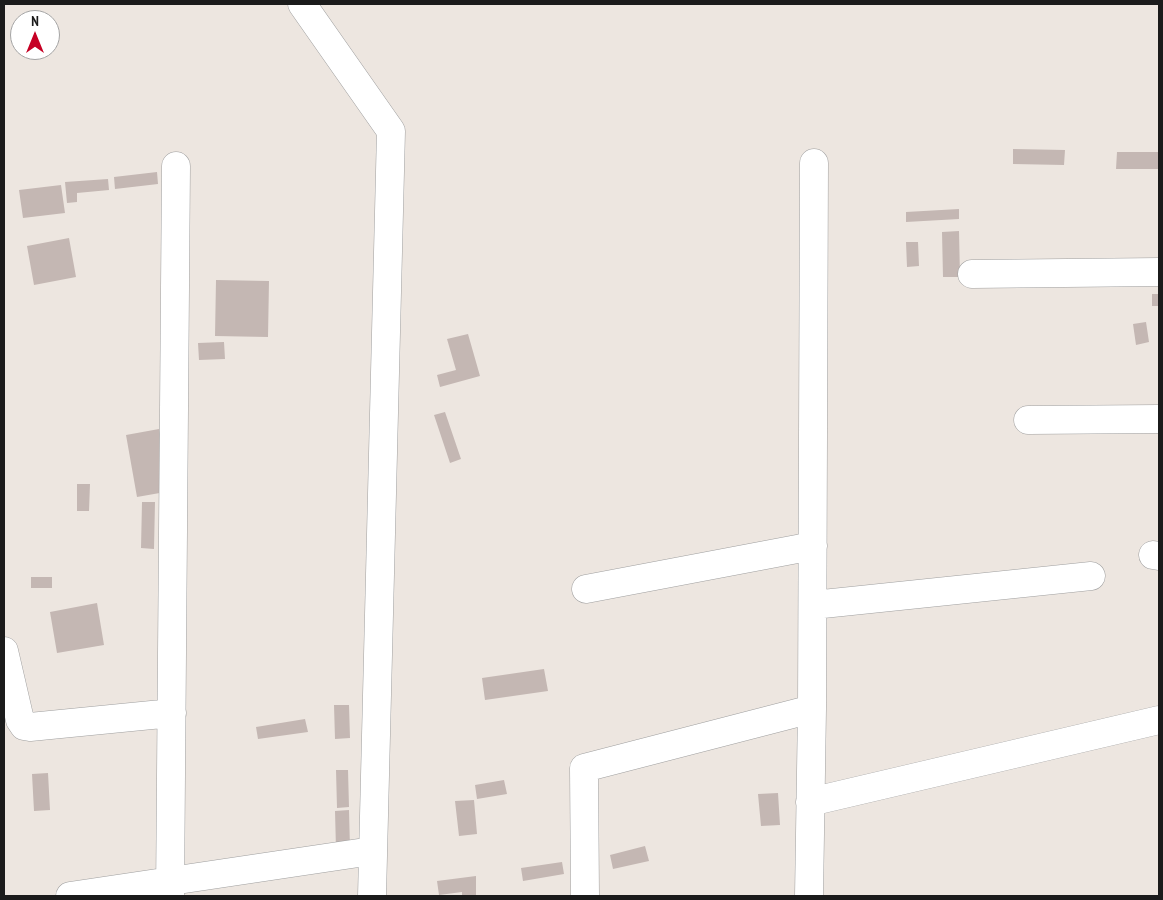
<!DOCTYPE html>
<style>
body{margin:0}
#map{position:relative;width:1163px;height:900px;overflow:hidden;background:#ede6e0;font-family:"PT Sans Narrow",sans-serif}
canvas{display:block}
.frame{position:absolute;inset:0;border:5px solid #1b1b1b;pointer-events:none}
.north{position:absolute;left:10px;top:10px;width:50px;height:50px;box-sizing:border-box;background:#fff;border:1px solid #a4a4a4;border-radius:50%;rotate:0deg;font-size:14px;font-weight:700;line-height:20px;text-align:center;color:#1b1b1b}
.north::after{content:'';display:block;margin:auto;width:18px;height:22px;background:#c60024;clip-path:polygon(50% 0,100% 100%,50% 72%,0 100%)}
</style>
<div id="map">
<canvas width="1163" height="900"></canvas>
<div class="frame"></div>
<div class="north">N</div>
</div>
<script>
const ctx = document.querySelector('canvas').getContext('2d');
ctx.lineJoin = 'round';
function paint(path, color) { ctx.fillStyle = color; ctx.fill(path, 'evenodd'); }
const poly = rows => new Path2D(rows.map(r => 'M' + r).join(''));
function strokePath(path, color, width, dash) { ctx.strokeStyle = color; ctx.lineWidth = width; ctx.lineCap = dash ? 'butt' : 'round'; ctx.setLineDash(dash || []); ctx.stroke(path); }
const building = poly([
 [1013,149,1065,150,1064,165,1013,164],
 [1117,152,1159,152,1159,169,1116,169],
 [157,172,158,184,115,189,114,177],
 [108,179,109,190,77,193,77,202,67,203,65,182],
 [61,185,65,213,23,218,19,190],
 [959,209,959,219,906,222,906,212],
 [959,231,960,277,943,277,942,232],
 [69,238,76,277,34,285,27,246],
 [906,242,918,242,919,266,907,267],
 [216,280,269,281,268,337,215,336],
 [1152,294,1159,294,1159,306,1152,306],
 [1146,322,1149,342,1136,345,1133,324],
 [468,334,480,376,440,387,437,375,456,370,447,339],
 [224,342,225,359,199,360,198,343],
 [445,412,461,459,450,463,434,415],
 [159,429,171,491,137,497,126,435],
 [77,484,90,484,89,511,77,511],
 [142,502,155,502,154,549,141,548],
 [31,577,52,577,52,588,31,588],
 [97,603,104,645,57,653,50,612],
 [544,669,548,691,485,700,482,678],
 [334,705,349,705,350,738,335,739],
 [305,719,308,732,258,739,256,727],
 [336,770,348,770,349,807,337,808],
 [48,773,50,810,34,811,32,774],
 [504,780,507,794,477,799,475,785],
 [778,793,780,825,761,826,758,794],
 [474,800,477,834,459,836,455,801],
 [349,810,350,849,336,849,335,811],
 [645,846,649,861,613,869,610,855],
 [562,862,564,874,523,881,521,868],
 [476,876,476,896,462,896,462,892,439,895,437,881]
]);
const minor = poly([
 [302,4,391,131,372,896],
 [972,274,1159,272],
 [1028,420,1159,419],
 [1153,555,1159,556],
 [586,589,813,546],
 [813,605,1091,576],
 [4,651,20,720,24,726,30,727,172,713],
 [810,802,1159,720],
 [70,896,372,851],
 [170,896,176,166],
 [585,896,584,768,812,709],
 [809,896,812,709,814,163]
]);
paint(building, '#c4b7b3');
strokePath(minor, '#9f9f9f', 29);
strokePath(minor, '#fff', 28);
</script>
